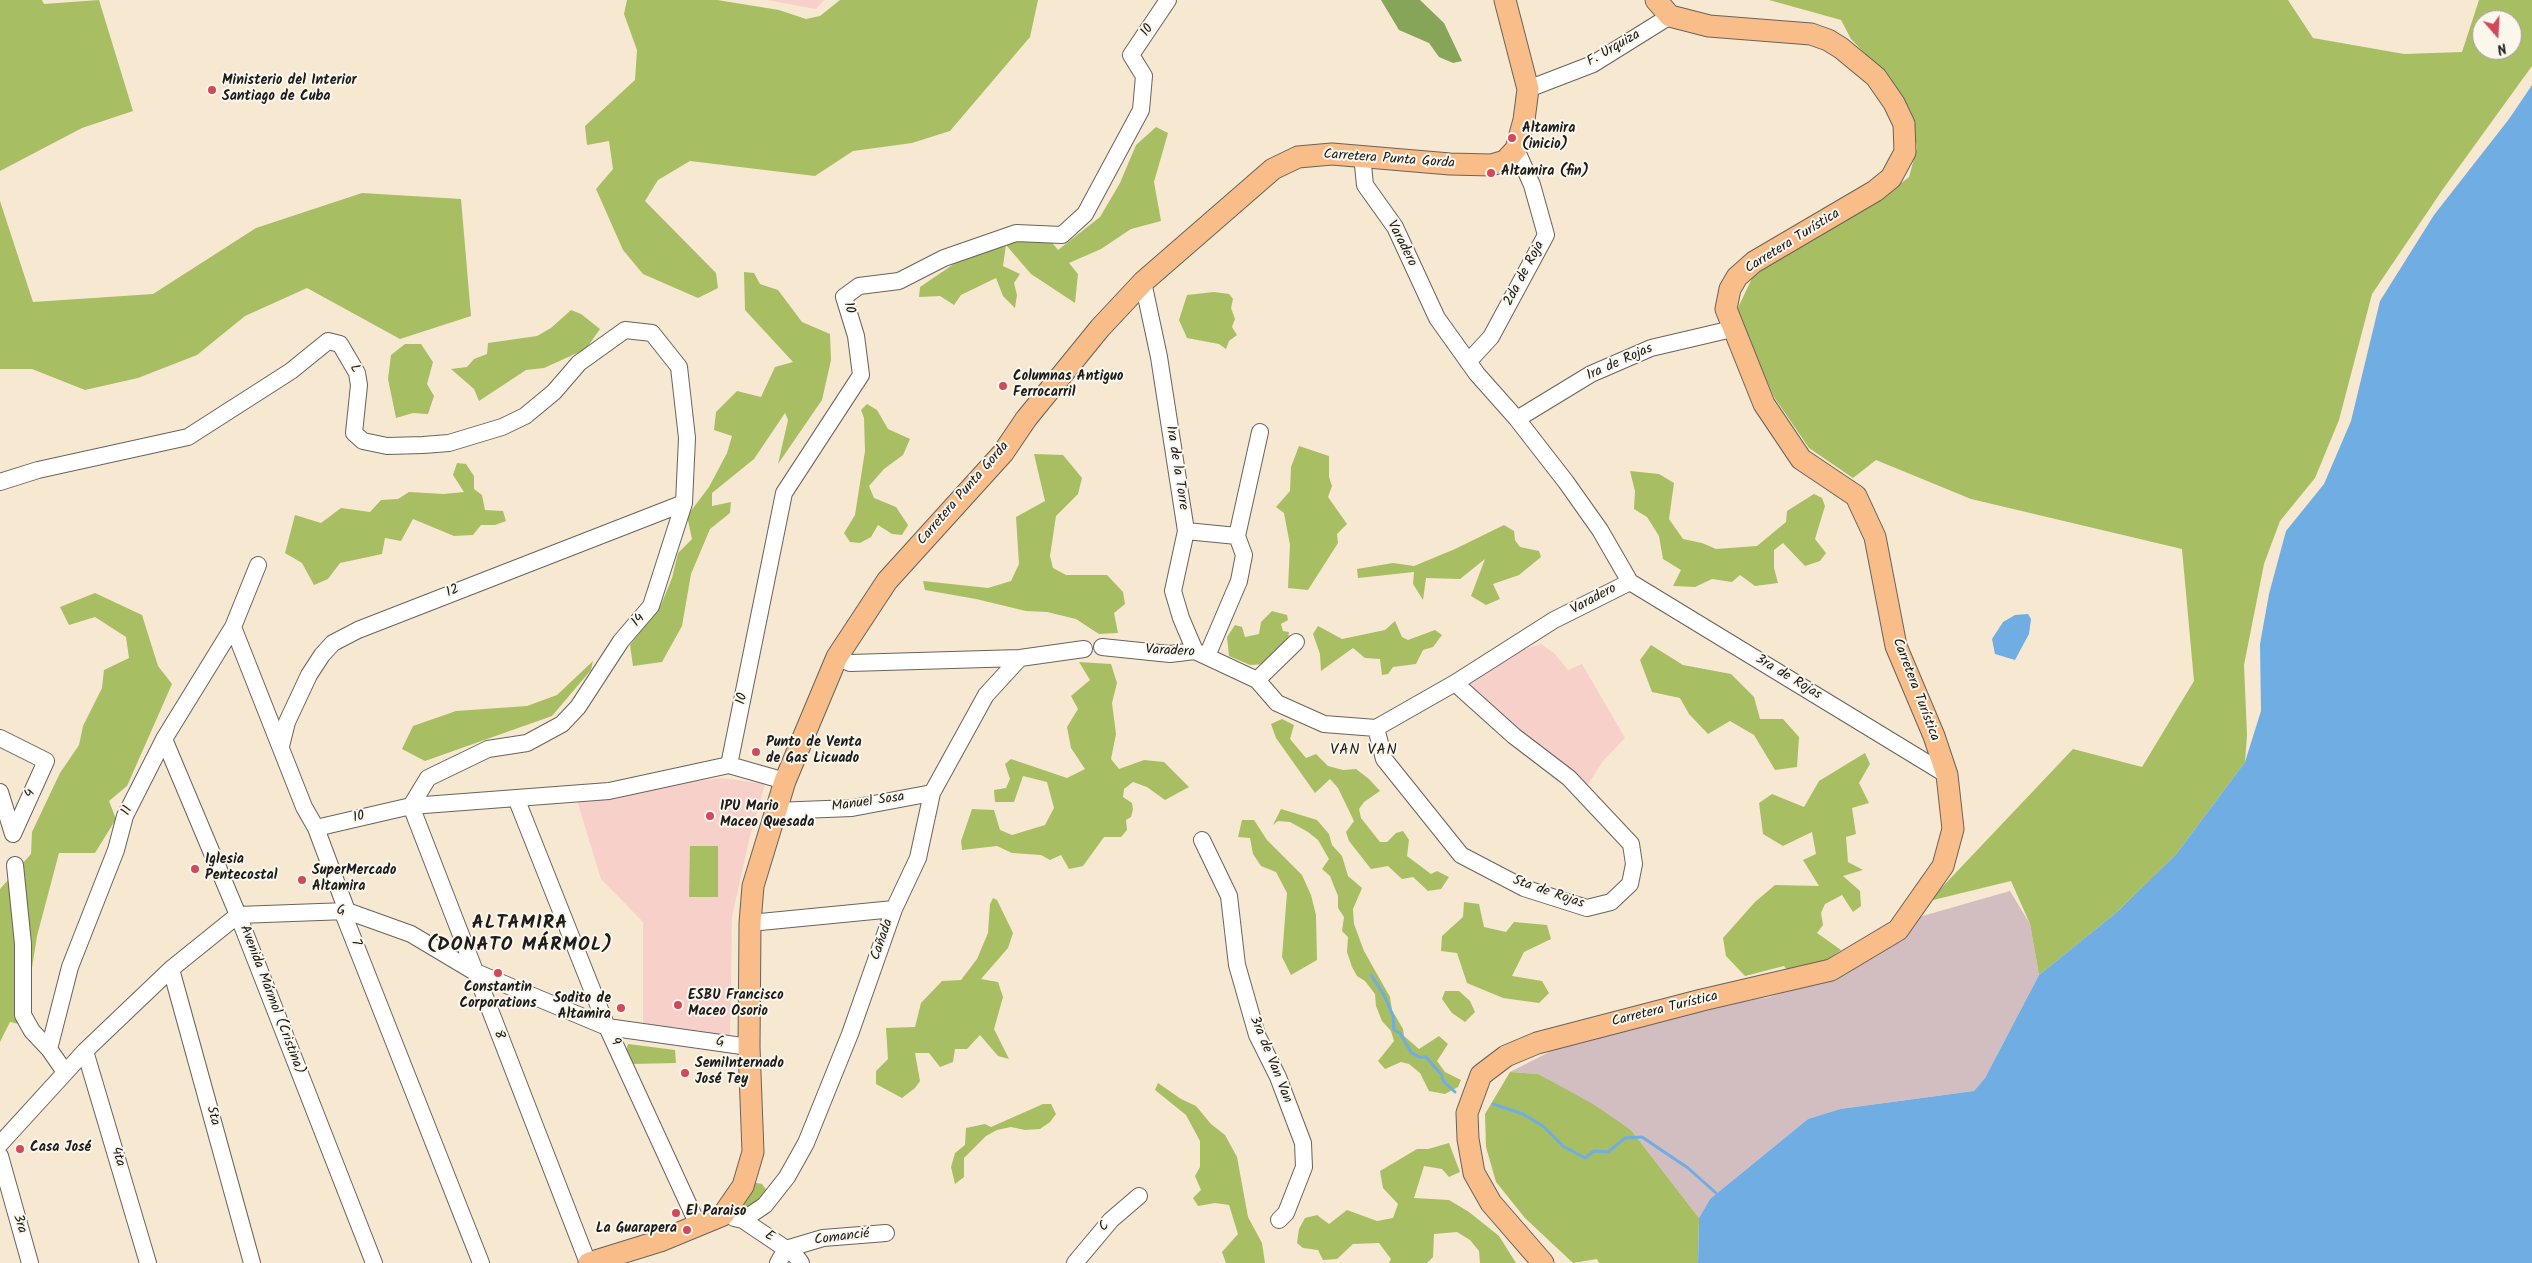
<!DOCTYPE html>
<meta charset="utf-8">
<style>
body{margin:0}
#map{position:relative;width:2532px;height:1263px;overflow:hidden;background:#f7e8d2;font-family:Kalam,sans-serif}
canvas{display:block}
.north{position:absolute;left:2472px;top:10px;width:50px;height:50px;box-sizing:border-box;background:#fbf7ec;border:1px solid #a29f99;border-radius:50%;rotate:161deg;font-size:14px;font-weight:700;line-height:20px;text-align:center;color:#1c1c1c}
.north::after{content:'';display:block;margin:auto;width:18px;height:22px;background:#d1495b;clip-path:polygon(50% 0,100% 100%,50% 72%,0 100%)}
</style>
<div id="map">
<canvas width="2532" height="1263"></canvas>
<div class="north">N</div>
</div>
<script>
const ctx = document.querySelector('canvas').getContext('2d');
ctx.lineJoin = 'round';
function paint(path, color) { ctx.fillStyle = color; ctx.fill(path, 'evenodd'); }
const poly = rows => new Path2D(rows.map(r => 'M' + r).join(''));
function strokePath(path, color, width, dash) { ctx.strokeStyle = color; ctx.lineWidth = width; ctx.lineCap = dash ? 'butt' : 'round'; ctx.setLineDash(dash || []); ctx.stroke(path); }
function label(font, color, halo, rows, align = 'center') {
  ctx.font = font + ' Kalam,sans-serif'; ctx.lineWidth = 4; ctx.setLineDash([]); ctx.textBaseline = 'middle'; ctx.strokeStyle = halo; ctx.fillStyle = color; for (const [text, x, y, turn = 0] of rows) {
    ctx.save(); ctx.translate(x, y); ctx.rotate((+turn || 0) * Math.PI / 180); ctx.textAlign = isNaN(turn) ? turn : align; if (halo) ctx.strokeText(text, 0, 0); ctx.fillText(text, 0, 0); ctx.restore();
  }
}
const built = poly([
 [767,0,824,0,816,9],
 [1541,644,1555,654,1568,670,1582,664,1625,738,1603,761,1585,789,1469,685,1525,649],
 [722,778,765,784,749,840,732,917,730,1039,643,1028,643,922,601,879,576,797]
]);
const industrial = poly([
 [2010,891,2030,924,2039,975,1985,1078,1974,1091,1840,1109,1808,1119,1710,1199,1699,1218,1631,1130,1538,1074,1510,1072,1563,1045,1647,1019,1769,997,1838,976,1912,919]
]);
const green = poly([
 [0,0,42,0,44,4,99,0,133,111,82,128,0,171],
 [627,0,717,0,779,10,806,19,820,16,840,0,1038,0,1030,37,950,131,912,143,853,151,815,176,690,161,658,180,645,201,716,273,718,288,698,298,643,274,623,250,596,189,613,169,609,141,587,145,585,126,635,80,637,50,624,14],
 [1769,0,2288,0,2313,38,2404,54,2462,52,2479,0,2532,0,2532,66,2443,189,2372,294,2339,420,2315,478,2280,521,2264,564,2244,665,2247,735,2245,762,2177,853,2117,912,2039,975,2030,924,2011,881,1929,901,2073,749,2142,767,2194,681,2182,549,1971,499,1876,460,1853,478,1809,448,1774,397,1736,312,1753,276,1810,239,1881,199,1909,177,1917,148,1911,112,1888,78,1851,39,1841,20],
 [2482,20,2512,20,2512,50,2482,50],
 [1156,127,1168,133,1154,182,1161,221,1131,229,1101,249,1069,263,1078,274,1075,303,1031,274,1006,245,1003,266,1020,274,1014,283,1017,295,1015,308,1003,296,996,278,961,295,954,305,940,296,919,297,920,287,964,257,1002,240,1050,240,1058,250,1100,217,1120,183,1136,145],
 [362,193,461,199,471,316,400,339,307,288,245,316,197,355,138,378,85,390,32,369,0,369,0,201,33,302,153,294,256,228],
 [744,272,754,273,760,284,778,290,802,322,830,334,831,360,822,400,778,464,788,420,785,413,754,459,712,493,712,506,731,502,730,513,710,529,691,574,682,626,662,662,633,666,630,645,661,605,672,578,678,553,692,539,687,516,709,487,727,453,732,436,714,430,716,412,737,391,761,397,775,367,793,362,745,310],
 [1214,292,1229,294,1233,299,1231,308,1235,319,1232,327,1237,335,1229,341,1226,349,1219,344,1187,338,1179,320,1187,295],
 [571,310,581,314,600,329,586,349,544,368,526,370,479,401,474,389,451,369,467,367,474,359,487,354,488,343,537,336,551,328],
 [405,344,421,344,433,362,427,384,434,396,428,414,413,413,396,418,388,379,391,355],
 [867,404,877,410,888,429,910,439,903,455,884,469,869,486,874,498,896,507,908,525,902,535,892,534,878,525,871,537,860,543,850,542,844,533,855,515,865,451,864,418,861,410],
 [1299,446,1329,456,1329,477,1332,486,1328,497,1347,524,1337,534,1338,543,1308,590,1288,588,1290,545,1284,513,1276,507,1290,491,1291,467],
 [1034,454,1063,455,1082,478,1078,494,1056,516,1050,556,1053,568,1066,575,1107,575,1123,592,1125,604,1114,613,1118,633,1099,634,1076,619,1047,612,1026,611,976,599,925,590,923,581,988,588,1011,581,1019,564,1016,517,1045,501],
 [457,463,466,464,474,476,474,489,482,495,485,510,503,511,506,521,495,525,481,525,473,535,454,536,413,519,401,541,385,538,382,554,340,563,328,579,314,585,302,563,285,553,295,515,321,523,341,508,370,512,381,500,398,499,409,492,444,494,464,492,453,475],
 [1630,471,1659,474,1674,483,1669,519,1683,539,1702,543,1716,549,1757,546,1786,522,1787,511,1814,494,1822,498,1825,506,1815,539,1826,553,1820,561,1805,566,1783,543,1774,550,1774,568,1778,583,1755,586,1740,575,1732,582,1712,579,1695,587,1673,586,1681,570,1663,559,1659,536,1647,517,1634,509,1635,491],
 [1504,525,1514,531,1515,540,1520,547,1539,551,1541,557,1519,575,1493,584,1500,599,1486,605,1471,596,1485,559,1460,579,1426,578,1423,600,1413,584,1414,572,1358,578,1357,569,1393,563,1414,566,1455,549],
 [95,593,142,615,158,666,172,684,127,786,109,801,116,819,95,853,59,853,37,936,23,1025,10,1022,0,1042,0,889,31,854,32,832,60,773,79,745,83,726,102,688,104,670,129,658,126,637,95,617,69,625,60,607],
 [1272,611,1287,615,1288,620,1281,624,1283,631,1289,632,1288,640,1267,664,1250,665,1229,656,1227,637,1235,625,1242,627,1245,637,1259,634,1261,622],
 [1395,621,1402,637,1408,640,1435,630,1442,635,1433,647,1423,650,1416,664,1393,667,1388,674,1382,675,1380,659,1365,658,1353,648,1321,671,1320,654,1313,634,1318,626,1342,639,1385,630],
 [1651,645,1683,665,1731,674,1754,697,1760,719,1783,719,1799,737,1797,767,1775,770,1754,735,1730,721,1708,734,1689,714,1680,698,1652,692,1640,660],
 [593,661,591,670,552,716,425,761,402,749,413,726,456,711,527,706,557,695],
 [1079,662,1111,664,1117,683,1112,703,1116,734,1111,759,1119,769,1144,760,1164,762,1189,787,1165,800,1147,787,1133,782,1124,789,1123,797,1132,803,1133,809,1131,817,1126,820,1127,830,1121,837,1104,837,1083,866,1069,869,1061,855,1050,860,1041,855,1012,853,997,846,962,850,961,841,972,809,994,810,1000,830,1012,835,1045,825,1054,808,1047,782,1023,776,1014,802,995,802,994,790,1006,788,1010,779,1005,764,1011,759,1067,778,1085,769,1071,748,1067,727,1078,709,1071,696,1090,680],
 [1282,719,1294,725,1290,739,1306,758,1316,754,1328,766,1343,770,1356,769,1369,779,1380,791,1364,802,1359,809,1361,818,1380,842,1387,842,1396,833,1403,831,1409,840,1407,856,1431,874,1437,871,1449,877,1441,889,1428,891,1413,877,1402,879,1388,866,1371,869,1349,841,1346,832,1354,821,1338,788,1330,779,1315,793,1276,738,1271,724],
 [1865,753,1870,764,1859,783,1869,803,1852,808,1856,834,1846,837,1848,862,1863,870,1843,876,1860,891,1861,906,1853,912,1842,895,1825,904,1821,913,1823,925,1817,933,1841,950,1822,964,1789,972,1784,966,1745,976,1726,956,1723,938,1755,902,1775,885,1819,886,1803,860,1816,854,1812,832,1783,846,1763,834,1759,803,1772,794,1804,807,1819,781],
 [1281,809,1317,820,1329,834,1332,845,1342,856,1348,876,1362,888,1353,909,1354,924,1364,951,1390,997,1392,1010,1403,1029,1404,1036,1419,1049,1439,1036,1448,1044,1437,1061,1445,1072,1461,1080,1458,1087,1445,1094,1429,1091,1420,1073,1409,1064,1401,1062,1385,1069,1378,1061,1394,1041,1391,1031,1382,1021,1376,1006,1375,994,1365,981,1357,976,1352,967,1347,952,1348,937,1342,931,1344,917,1338,908,1338,896,1330,876,1322,869,1329,859,1318,840,1308,832,1290,822,1278,821,1273,825],
 [1242,820,1254,820,1267,840,1302,875,1311,895,1316,915,1317,960,1291,975,1282,957,1287,893,1276,872,1261,866,1253,854,1250,838,1238,837],
 [690,846,718,846,718,897,689,897],
 [993,898,997,900,1013,933,1008,948,981,979,998,982,1003,997,994,1029,1009,1059,998,1056,980,1035,967,1049,955,1049,953,1062,940,1067,929,1053,915,1053,920,1081,915,1088,902,1098,876,1084,876,1071,888,1059,886,1028,915,1027,921,1003,942,981,961,980,977,959,988,933,990,904],
 [1464,902,1479,904,1484,927,1506,932,1514,922,1547,925,1551,939,1524,952,1512,976,1542,981,1549,993,1539,1003,1503,998,1467,983,1457,953,1441,951,1442,936,1463,917],
 [1445,991,1459,991,1470,1001,1475,1012,1465,1022,1452,1013,1442,999],
 [628,1044,675,1050,676,1063,632,1064,626,1051],
 [1510,1072,1538,1074,1593,1104,1631,1130,1699,1218,1698,1263,1599,1263,1597,1259,1573,1263,1525,1218,1496,1182,1486,1147,1485,1114],
 [1158,1083,1181,1099,1196,1106,1211,1124,1225,1135,1237,1157,1248,1217,1262,1243,1265,1263,1226,1263,1222,1252,1238,1234,1229,1205,1215,1203,1198,1206,1193,1198,1201,1190,1195,1176,1200,1167,1200,1141,1186,1115,1155,1090],
 [1043,1104,1051,1104,1056,1114,1050,1122,1040,1129,1025,1130,1011,1127,997,1130,986,1136,964,1158,964,1177,955,1184,951,1167,955,1153,965,1145,966,1128,985,1124,991,1127],
 [1449,1143,1460,1172,1449,1177,1442,1169,1424,1166,1414,1198,1449,1200,1469,1212,1499,1236,1516,1263,1480,1263,1479,1251,1470,1240,1457,1232,1434,1234,1433,1257,1427,1263,1389,1263,1391,1259,1379,1243,1353,1244,1337,1259,1323,1260,1318,1250,1303,1248,1297,1243,1299,1229,1305,1218,1317,1215,1329,1224,1347,1210,1377,1221,1393,1218,1398,1204,1383,1188,1380,1171,1417,1149,1428,1149],
 [751,1182,762,1184,768,1192,746,1208,740,1200]
]);
const forest = poly([
 [1381,0,1420,0,1444,23,1462,61,1453,63,1439,57,1429,43,1399,30]
]);
const water = poly([
 [2532,85,2532,1263,1698,1263,1699,1218,1710,1199,1808,1119,1840,1109,1974,1091,1985,1078,2039,975,2117,912,2177,853,2245,762,2261,711,2260,644,2269,594,2286,531,2324,484,2351,421,2380,301,2434,215,2509,119],
 [2028,614,2031,619,2029,634,2015,660,1995,654,1992,639,2003,622,2015,615]
]);
const stream = poly([
 [1371,975,1384,995,1393,1016,1394,1030,1400,1033,1411,1052,1419,1057,1426,1057,1441,1074,1444,1082,1455,1092],
 [1493,1104,1523,1114,1543,1126,1563,1146,1585,1158,1594,1151,1608,1152,1625,1138,1642,1137,1688,1168,1716,1193]
]);
const minor = poly([
 [1528,89,1593,64,1670,16],
 [1362,155,1365,185,1395,227,1437,318,1477,374,1517,419,1566,482,1600,530,1630,582,1947,775],
 [1143,282,1159,357,1186,531,1173,591,1181,618,1195,651],
 [1468,362,1491,337,1546,235,1532,185,1516,149],
 [1517,419,1591,374,1651,348,1732,329],
 [0,482,38,470,188,437,291,371,328,341,340,344,357,373,359,385,354,433,363,441,387,446,423,445,449,443,502,427,525,416,554,392,579,363,625,330,652,333,679,367,687,438,684,503,651,606,621,641,578,707,562,724,527,743,488,749,428,778,411,806],
 [1186,531,1237,536],
 [233,627,304,807,316,828,347,911,343,913,481,1263],
 [1102,647,1170,654,1195,651,1257,680,1277,703,1324,724,1376,728,1455,683,1554,620,1630,582],
 [1207,656,1239,581,1244,555,1237,536,1260,432],
 [837,657,850,663,1020,658,1084,649],
 [1257,680,1296,642],
 [1376,728,1384,759,1461,855,1524,888,1587,908,1611,902,1630,884,1634,864,1631,844,1569,778,1514,736,1455,683],
 [0,738,46,761,13,834,0,792],
 [164,739,238,915,374,1263],
 [281,746,287,722,309,675,322,655,333,643,358,630,684,503],
 [729,765,784,493,861,375,856,336,844,297,859,286,899,281,944,258,1016,233,1062,235,1085,214,1141,110,1144,76,1131,55,1168,0],
 [516,798,607,1027,698,1225],
 [411,806,588,1263],
 [775,811,852,808,932,793],
 [316,828,411,806,609,791,729,765,785,781],
 [1202,840,1229,896,1237,965,1257,1035,1278,1077,1303,1143,1304,1167,1286,1213,1279,1220],
 [15,865,23,944,23,1015,32,1031,49,1049],
 [750,923,894,909],
 [171,969,252,1263],
 [85,1051,148,1263],
 [65,1072,49,1049,70,967,116,850,125,816,164,739,233,627,258,565],
 [0,1144,85,1051,171,969,238,915,347,911,411,934,473,971,607,1027,749,1047],
 [0,1156,30,1263],
 [734,1218,743,1220,795,1255,801,1263],
 [743,1220,765,1205,787,1177,806,1143,850,1034,894,909,918,858,932,793,986,695,1020,658],
 [778,1263,786,1249,823,1238,886,1233],
 [1075,1263,1111,1220,1139,1196]
]);
const major = poly([
 [589,1263,660,1241,723,1215,743,1186,753,1152,749,1047,750,923,753,886,785,781,837,657,887,581,1003,453,1026,419,1100,328,1143,282,1273,169,1298,157,1332,154,1450,164,1491,165,1505,161,1516,149,1524,120,1528,89,1505,0],
 [1543,1263,1491,1203,1474,1173,1468,1139,1467,1113,1481,1075,1506,1056,1537,1043,1702,1000,1831,970,1898,930,1943,866,1953,829,1947,775,1934,736,1896,646,1875,537,1856,496,1801,459,1764,404,1726,309,1730,289,1737,277,1754,262,1875,191,1891,178,1905,152,1904,124,1894,103,1876,77,1841,48,1828,40,1811,34,1709,26,1670,16,1656,0]
]);
const markers = [
 [212,90,5,"#d1495b"],
 [1512,138,5,"#d1495b"],
 [1491,173,5,"#d1495b"],
 [1003,386,5,"#d1495b"],
 [756,752,5,"#d1495b"],
 [710,816,5,"#d1495b"],
 [195,869,5,"#d1495b"],
 [302,880,5,"#d1495b"],
 [498,973,5,"#d1495b"],
 [678,1005,5,"#d1495b"],
 [621,1008,5,"#d1495b"],
 [685,1073,5,"#d1495b"],
 [20,1149,5,"#d1495b"],
 [676,1213,5,"#d1495b"],
 [687,1230,5,"#d1495b"]
];
const streetNames = [
 ["10",1148,31,-55],
 ["F. Urquiza",1614,49,-30],
 ["Carretera Punta Gorda",1389,160,4],
 ["Carretera Turística",1793,242,-32],
 ["Varadero",1401,244,63],
 ["2da de Roja",1525,274,-62],
 ["10",848,308,77],
 ["1ra de Rojas",1620,363,-24],
 ["L",354,369,66],
 ["1ra de la Torre",1176,468,81],
 ["Carretera Punta Gorda",964,494,-49],
 ["12",453,592,-22],
 ["Varadero",1594,600,-28],
 ["14",639,621,-49],
 ["Varadero",1170,652,3],
 ["3ra de Rojas",1788,678,31],
 ["Carretera Turística",1915,690,69],
 ["10",743,699,-78],
 ["4",31,794,-65],
 ["Manuel Sosa",868,803,-8],
 ["11",128,811,-66],
 ["10",359,818,-13],
 ["5ta de Rojas",1548,893,19],
 ["G",341,912,3],
 ["Cañada",883,940,-71],
 ["7",355,943,68],
 ["Avenida Mármol (Cristina)",271,1000,69],
 ["Carretera Turística",1665,1010,-14],
 ["8",498,1035,69],
 ["9",614,1042,65],
 ["G",720,1043,7],
 ["3ra de Van Van",1270,1060,68],
 ["5ta",212,1116,75],
 ["4ta",117,1157,74],
 ["3ra",19,1224,74],
 ["C",1105,1227,-49],
 ["E",769,1237,34],
 ["Comancié",842,1238,-7]
];
const poiNames = [
 ["Ministerio del Interior",222,82],
 ["Santiago de Cuba",222,98],
 ["Altamira",1522,130],
 ["(inicio)",1522,146],
 ["Altamira (fin)",1501,173],
 ["Columnas Antiguo",1013,378],
 ["Ferrocarril",1013,394],
 ["Punto de Venta",766,744],
 ["de Gas Licuado",766,760],
 ["IPU Mario",720,808],
 ["Maceo Quesada",720,824],
 ["Iglesia",205,861],
 ["Pentecostal",205,877],
 ["SuperMercado",312,872],
 ["Altamira",312,888],
 ["Constantin",498,989,"center"],
 ["Corporations",498,1005,"center"],
 ["ESBU Francisco",688,997],
 ["Maceo Osorio",688,1013],
 ["Sodito de",611,1000,"right"],
 ["Altamira",611,1016,"right"],
 ["SemiInternado",695,1065],
 ["José Tey",695,1081],
 ["Casa José",30,1149],
 ["El Paraiso",686,1213],
 ["La Guarapera",677,1230,"right"]
];
const neighbourhoodNames = [
 ["VAN VAN",1364,751]
];
const districtNames = [
 ["ALTAMIRA",520,925],
 ["(DONATO MÁRMOL)",520,947]
];
paint(built, '#f7d0c9');
paint(industrial, '#d2bec1');
paint(green, '#a8be62');
paint(forest, '#86a558');
paint(water, '#6fade2');
strokePath(stream, '#6fade2', 3);
strokePath(minor, '#69635c', 18);
strokePath(major, '#69635c', 23);
strokePath(minor, '#fff', 16);
strokePath(major, '#f8bd88', 21);
for (const [x, y, r, color] of markers) { const dot = new Path2D(); dot.arc(x, y, r, 0, 2 * Math.PI); ctx.fillStyle = color; ctx.fill(dot); strokePath(dot, '#fbf7ec', 2); }
label('14px', '#1c1c1c', '#fbf7ec', streetNames);
label('bold 14px', '#1c1c1c', '#fbf7ec', poiNames, 'left');
ctx.letterSpacing = '1px';
label('15px', '#1c1c1c', '#fbf7ec', neighbourhoodNames);
ctx.letterSpacing = '0px';
ctx.letterSpacing = '1px';
label('bold 19px', '#1c1c1c', '#fbf7ec', districtNames);
ctx.letterSpacing = '0px';
</script>
